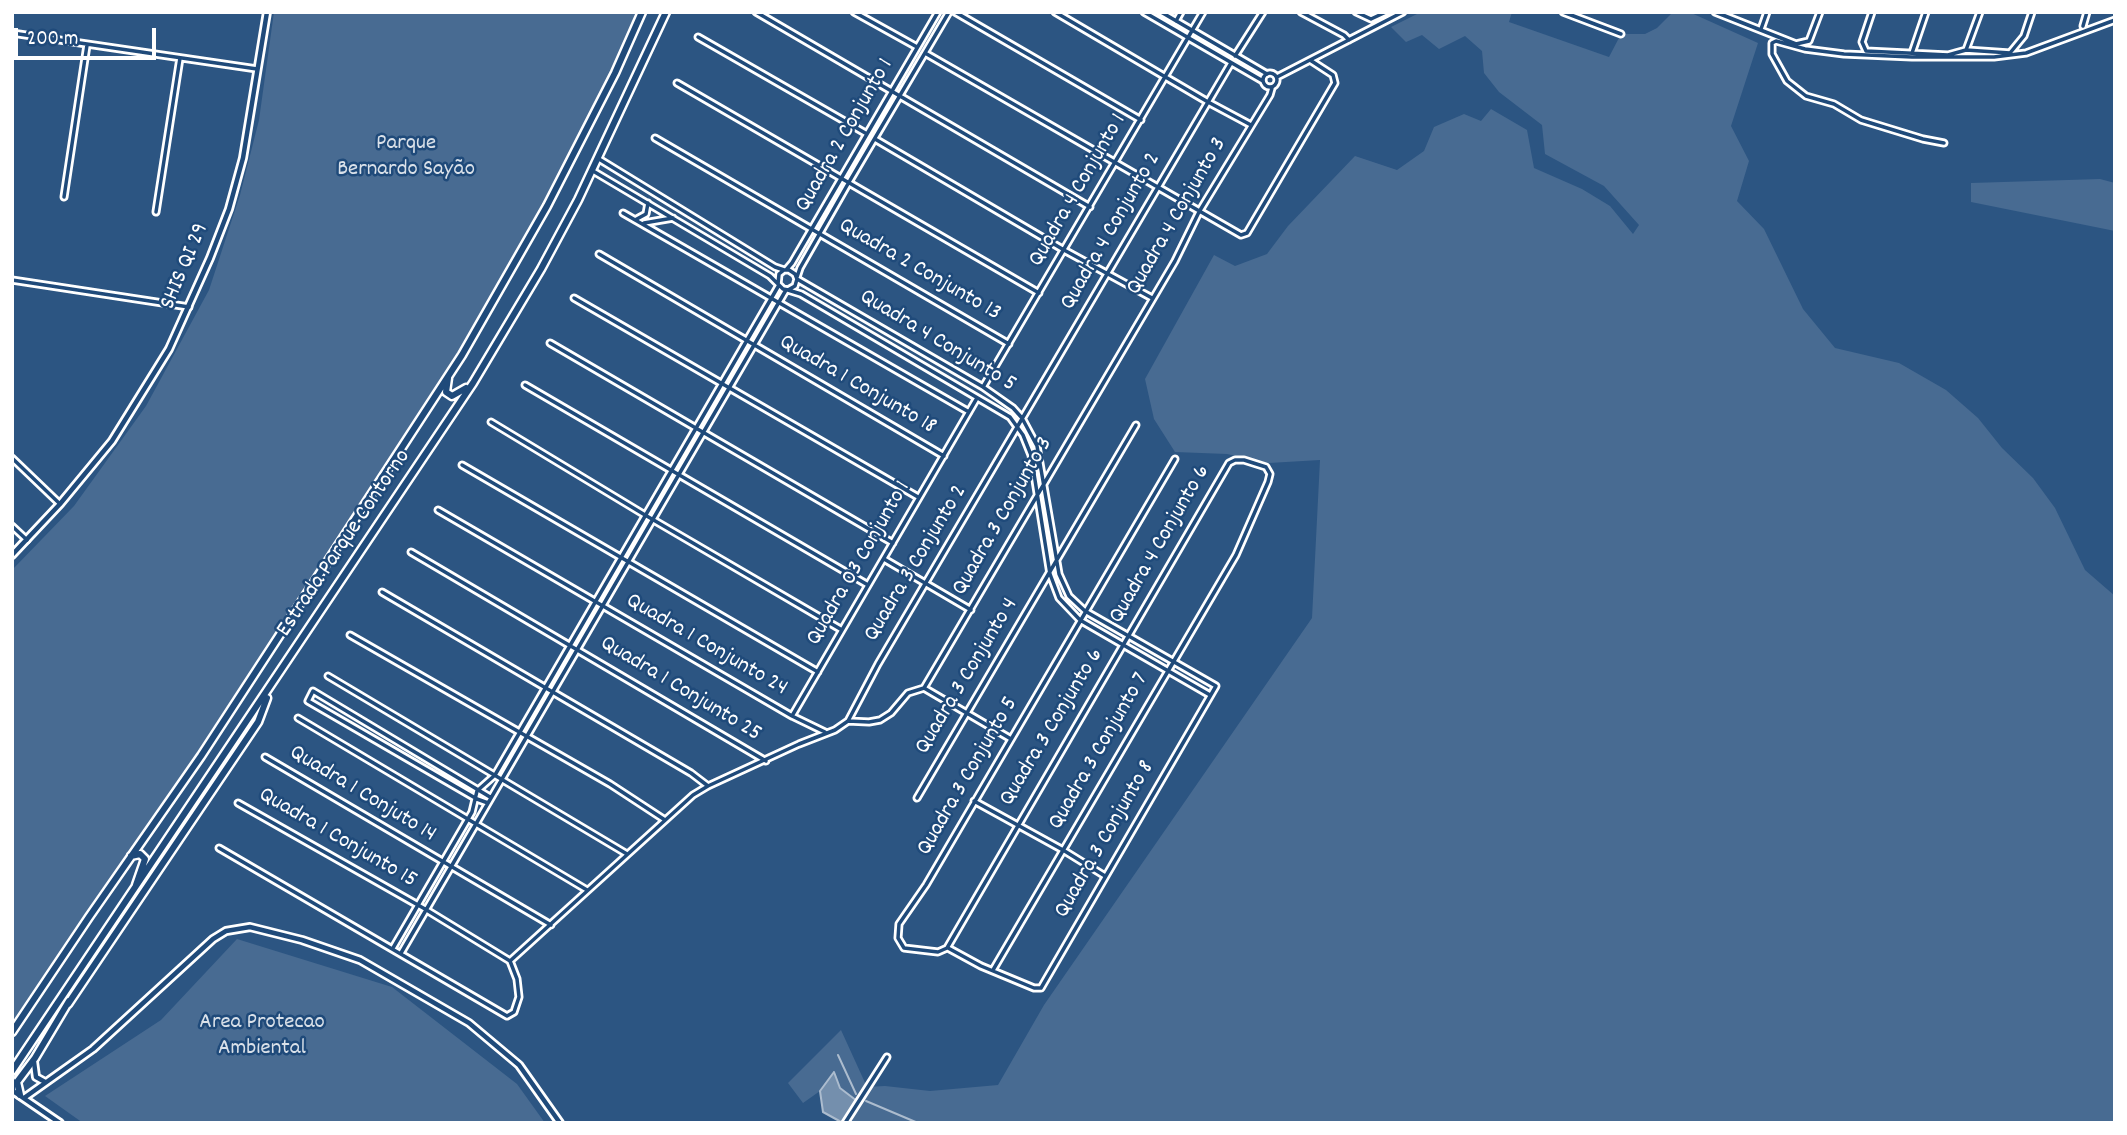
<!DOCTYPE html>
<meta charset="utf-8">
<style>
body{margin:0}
#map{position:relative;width:2127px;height:1135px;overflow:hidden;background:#2c5582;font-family:Dekko,sans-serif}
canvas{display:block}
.frame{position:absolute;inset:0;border:14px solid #fff;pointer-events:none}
.scale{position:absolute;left:14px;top:28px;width:142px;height:32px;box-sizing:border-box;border:4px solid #fff;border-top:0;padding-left:9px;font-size:21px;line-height:24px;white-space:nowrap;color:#fff;-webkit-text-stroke:5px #1f4a7a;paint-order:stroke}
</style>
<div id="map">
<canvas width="2127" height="1135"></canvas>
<div class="frame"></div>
<div class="scale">200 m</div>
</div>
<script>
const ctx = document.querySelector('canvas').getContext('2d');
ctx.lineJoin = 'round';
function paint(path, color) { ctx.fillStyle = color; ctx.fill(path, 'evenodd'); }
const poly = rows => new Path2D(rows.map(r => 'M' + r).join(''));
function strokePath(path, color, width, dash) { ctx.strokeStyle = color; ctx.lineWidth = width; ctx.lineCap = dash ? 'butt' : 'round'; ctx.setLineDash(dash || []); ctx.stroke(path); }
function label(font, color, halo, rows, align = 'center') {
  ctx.font = font + ' Dekko,sans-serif'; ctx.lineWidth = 5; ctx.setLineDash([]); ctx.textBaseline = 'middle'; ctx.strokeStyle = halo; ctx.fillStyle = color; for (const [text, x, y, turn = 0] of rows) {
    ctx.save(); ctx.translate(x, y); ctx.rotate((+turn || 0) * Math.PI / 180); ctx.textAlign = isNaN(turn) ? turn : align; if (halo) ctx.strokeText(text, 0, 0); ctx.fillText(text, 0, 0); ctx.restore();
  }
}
const green = poly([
 [274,12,639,12,573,161,445,384,291,610,41,989,32,993,12,1022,12,570,74,506,146,406,209,290,240,195,259,120],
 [1421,12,1512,12,1509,22,1609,57,1621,34,1645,34,1657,28,1673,12,1689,12,1758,43,1731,126,1749,161,1737,201,1764,229,1803,309,1835,348,1899,363,1946,390,1978,418,2002,448,2033,478,2055,508,2085,570,2115,596,2115,1123,851,1123,865,1092,857,1101,840,1088,834,1073,820,1091,803,1103,788,1083,841,1030,867,1087,885,1086,930,1091,998,1085,1044,1005,1312,618,1320,460,1269,463,1227,454,1175,452,1154,419,1145,379,1214,255,1235,266,1267,254,1288,226,1355,156,1397,170,1424,151,1434,127,1464,114,1481,121,1491,109,1527,130,1534,168,1582,189,1610,206,1633,234,1639,225,1604,186,1545,154,1542,125,1499,92,1484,73,1482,51,1465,36,1439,49,1422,35,1406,42,1391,27],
 [2100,179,2115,183,2115,231,1971,202,1971,183],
 [237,939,392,987,517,1084,545,1123,83,1123,45,1096,161,1020]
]);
const water = poly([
 [834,1072,840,1088,857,1101,843,1123,823,1112,820,1091,834,1072]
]);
const stream = poly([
 [838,1055,856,1094],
 [866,1101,918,1123]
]);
const minor = poly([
 [756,12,1090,207],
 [854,12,917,47],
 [955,12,1141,120],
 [1055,12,1208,102,1251,125],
 [1144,12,1263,81],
 [1161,12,1267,74],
 [1301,12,1344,35,1349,40],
 [1356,12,1371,19,1386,12],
 [1563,12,1621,34],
 [1715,12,1796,44,1809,41,1820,12],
 [1872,12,1862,42,1866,51,1948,55,1966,50,2010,53,2024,36,2032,12],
 [1176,21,1181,12],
 [2083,26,2087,12],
 [1761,29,1767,12],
 [12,33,257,69],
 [698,37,867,134],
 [1966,50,1980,12],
 [925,53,1241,235,1247,233,1335,83,1333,75,1310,60],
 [1912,53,1926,12],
 [1235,56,1263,12],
 '1263 80a7 7 0 1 1 14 0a7 7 0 1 1-14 0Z',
 [1277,77,1403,12],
 [677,83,1039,293],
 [655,138,1009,344],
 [875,139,1064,250,1152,298],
 [1944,143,1923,139,1861,120,1834,104,1806,96,1787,81,1772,54,1772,43,1776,41,1805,49,1844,54,1912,57,1994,57,2026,53,2115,20],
 [599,159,775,267,784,270],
 [593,171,770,276,783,289,788,290,795,286,797,279,795,274,789,270,784,270,779,274,778,284],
 [64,197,87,45],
 [156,212,180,58],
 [623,213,969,412],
 [635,220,646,214,648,203],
 [644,223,673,218],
 [599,254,944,456],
 [786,270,792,263,938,12],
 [797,277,800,268,849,182,949,12],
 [797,279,983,387,1013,408,1022,418,1037,446,1059,574,1069,596,1085,611,1216,686,1041,988,1034,988,981,966,948,948],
 [12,280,189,307],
 [788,290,801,294,1010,417,1023,435,1031,455,1050,574,1059,598,1080,620,1210,695],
 [574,298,918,497],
 [550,343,893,543],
 [525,385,868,585],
 [983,387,1203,12],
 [491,422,645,515,842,630],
 [12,458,60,504],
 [462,465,818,672],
 [438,510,792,716,825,732],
 [12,526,27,540],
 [411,552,766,761],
 [884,559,971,610],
 [382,592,691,773,708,786],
 [350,635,610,784,665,820],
 [328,676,627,854],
 [924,688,1175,261,1199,212,1270,95,1272,88],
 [792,716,977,398],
 [298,718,587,890],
 [848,721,869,722,880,720,891,713,908,693,924,688,1011,739],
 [265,757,551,925],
 [917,798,1136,425],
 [974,801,1063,850,1105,876],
 [238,803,425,909,510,961],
 [488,803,477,799,308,701,313,691,490,797],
 [219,848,507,1016,514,1012,519,997,517,979,510,961],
 [393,948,472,812,477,791,495,775,779,285],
 [401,953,786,290],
 [510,961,693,795,708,786,799,744,835,730,848,721,878,664,1231,63],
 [993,970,1236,555,1268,482,1270,474,1266,467,1244,460,1235,460,1229,463,947,948,938,952,904,948,898,938,899,924,926,885,1175,459],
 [845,1123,887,1057]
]);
const tertiary = poly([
 [12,555,60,504,112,441,169,349,210,258,229,209,243,158,267,12],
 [34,1062,36,1077,45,1082],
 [13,1091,60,1123],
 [24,1098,93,1049,213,939,226,931,250,927,302,940,360,960,469,1023,519,1065,560,1123]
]);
const primary = poly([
 [448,378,446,392,452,396,466,388],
 [131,856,140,854,145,859,136,885],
 [68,1004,258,722,267,698],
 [12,1032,89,917,201,756,462,355,547,206,615,73,642,12],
 [12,1071,473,383,541,269,578,200,666,12],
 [12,1081,12,1092],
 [20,1095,17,1082,35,1058,69,1001]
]);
const streetNames = [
 ["Quadra 2 Conjunto 1",846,136,-60],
 ["Quadra 4 Conjunto 1",1079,191,-60],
 ["Quadra 4 Conjunto 3",1178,217,-60],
 ["Quadra 4 Conjunto 2",1112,232,-60],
 ["SHIS QI 29",186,267,-67],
 ["Quadra 2 Conjunto 13",919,271,30],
 ["Quadra 4 Conjunto 5",937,342,31],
 ["Quadra 1 Conjunto 18",857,386,30],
 ["Quadra 3 Conjunto 3",1004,517,-60],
 ["Estrada Parque Contorno",345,544,-56],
 ["Quadra 4 Conjunto 6",1161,545,-60],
 ["Quadra 03 Conjunto 1",860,564,-60],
 ["Quadra 3 Conjunto 2",917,564,-59],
 ["Quadra 1 Conjunto 24",706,646,30],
 ["Quadra 3 Conjunto 4",968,677,-59],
 ["Quadra 1 Conjunto 25",680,690,31],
 ["Quadra 3 Conjunto 6",1053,728,-59],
 ["Quadra 3 Conjunto 7",1100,752,-60],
 ["Quadra 3 Conjunto 5",969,777,-60],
 ["Quadra 1 Conjuto 14",362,795,31],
 ["Quadra 1 Conjunto 15",337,839,30],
 ["Quadra 3 Conjunto 8",1106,840,-60]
];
const parkNames = [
 ["Parque",406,145],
 ["Bernardo Sayão",406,171],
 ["Area Protecao",262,1024],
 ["Ambiental",262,1050]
];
paint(green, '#486b92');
paint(water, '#748fad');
strokePath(water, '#acbcce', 2);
strokePath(stream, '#acbcce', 2);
strokePath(minor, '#fff', 9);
strokePath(tertiary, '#fff', 10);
strokePath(primary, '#fff', 11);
strokePath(minor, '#1f4a7a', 3.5);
strokePath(tertiary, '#1f4a7a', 4.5);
strokePath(primary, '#1f4a7a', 6);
label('23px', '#fff', '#1f4a7a', streetNames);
label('23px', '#dae1e9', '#1f4a7a', parkNames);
</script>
